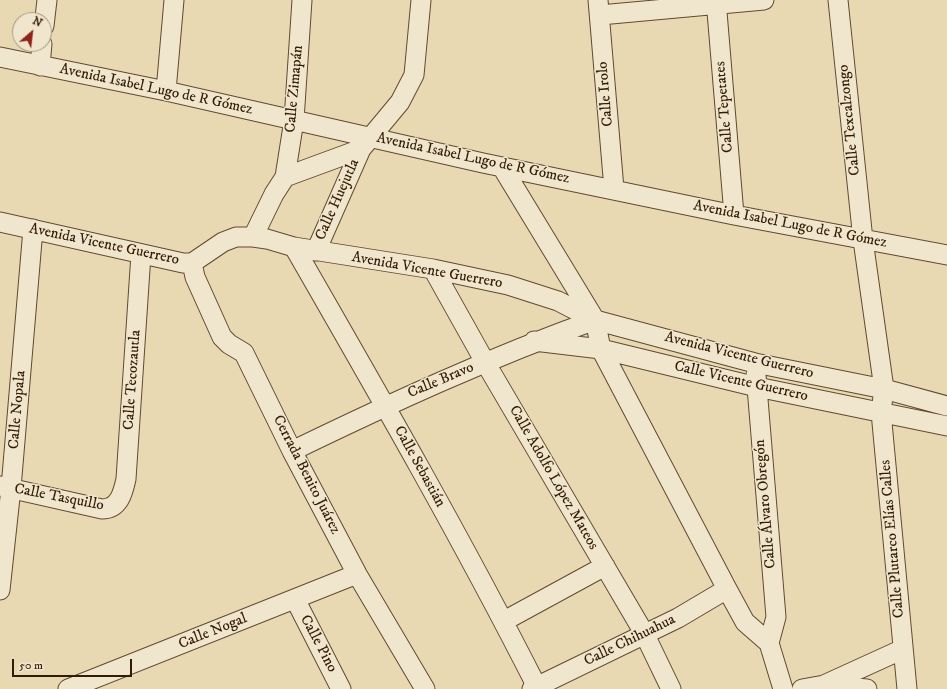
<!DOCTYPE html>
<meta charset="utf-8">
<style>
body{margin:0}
#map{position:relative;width:947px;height:689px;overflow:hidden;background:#e8d9b2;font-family:"IM FELL DW Pica",serif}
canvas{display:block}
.north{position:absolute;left:12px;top:12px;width:40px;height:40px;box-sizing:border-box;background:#f0e6cd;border:1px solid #a4957d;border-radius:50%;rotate:28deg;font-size:11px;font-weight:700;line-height:16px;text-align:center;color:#331b05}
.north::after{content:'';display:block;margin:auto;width:14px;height:18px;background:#8f2418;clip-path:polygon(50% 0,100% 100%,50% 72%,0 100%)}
.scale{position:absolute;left:12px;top:659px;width:120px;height:18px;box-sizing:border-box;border:2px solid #331b05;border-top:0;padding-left:5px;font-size:12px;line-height:14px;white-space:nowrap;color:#331b05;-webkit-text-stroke:3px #f0e6cd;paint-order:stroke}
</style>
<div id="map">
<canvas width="947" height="689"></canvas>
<div class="north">N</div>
<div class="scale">50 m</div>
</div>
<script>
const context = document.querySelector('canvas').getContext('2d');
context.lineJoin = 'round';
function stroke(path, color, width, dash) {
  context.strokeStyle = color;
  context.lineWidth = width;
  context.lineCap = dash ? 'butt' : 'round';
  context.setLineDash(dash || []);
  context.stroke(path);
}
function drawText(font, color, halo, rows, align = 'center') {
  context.font = font + ' "IM FELL DW Pica",serif';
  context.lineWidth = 3;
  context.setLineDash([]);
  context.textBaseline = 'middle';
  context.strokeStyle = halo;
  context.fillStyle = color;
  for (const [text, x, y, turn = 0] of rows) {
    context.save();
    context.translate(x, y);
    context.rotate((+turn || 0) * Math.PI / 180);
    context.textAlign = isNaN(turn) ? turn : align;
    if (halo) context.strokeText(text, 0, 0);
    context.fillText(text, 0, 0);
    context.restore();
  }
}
const minor = new Path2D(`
 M598 0 614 189
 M716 0 734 215
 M838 0 863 240 884 389 881 412 907 689
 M600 15 764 0
 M44 26 47 0
 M0 57 166 91 483 163 734 215 947 255
 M40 66 42 44
 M166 91 174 0
 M502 167 595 320 601 349 727 589 745 622 769 643 783 689
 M285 177 361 149
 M0 222 183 263H192L223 242 236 237H253L267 239 294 247 433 269 508 285 558 301 595 320 755 363 884 389 947 406
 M253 237 274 194 285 177 294 120 302 0
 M294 247C378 393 462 539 538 689
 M316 251 361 149 400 102 414 75 421 0
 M192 263 195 277 222 337 229 344 244 353 292 451 357 574 425 689
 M433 269 485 362 644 633 671 689
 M534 341 601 349 757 387 947 426
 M756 375 776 617 769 643
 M292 451C391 403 491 357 595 320
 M0 486 102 509C119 509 123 493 126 479L141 254
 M0 590 11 488 33 229
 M295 599 341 689
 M504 621 605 566
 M824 685 903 649
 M68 689 357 574
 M532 689 678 618 727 589
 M802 689 824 685 867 689`);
const streetNames = [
 ["Calle Zimapán",295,89,-85],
 ["Avenida Isabel Lugo de R Gómez",156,90,12],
 ["Calle Irolo",606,94,-95],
 ["Calle Tepetates",725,107,-95],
 ["Calle Texcalzongo",850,120,-96],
 ["Avenida Isabel Lugo de R Gómez",473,159,12],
 ["Calle Huejutla",338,200,-66],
 ["Avenida Isabel Lugo de R Gómez",790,225,11],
 ["Avenida Vicente Guerrero",104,245,12],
 ["Avenida Vicente Guerrero",427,271,10],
 ["Avenida Vicente Guerrero",739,356,14],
 ["Calle Tecozautla",133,380,-86],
 ["Calle Bravo",441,381,-23],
 ["Calle Vicente Guerrero",741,382,13],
 ["Calle Nopala",18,410,-85],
 ["Calle Sebastián",419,467,61],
 ["Cerrada Benito Juárez",306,475,63],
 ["Calle Adolfo López Mateos",553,478,60],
 ["Calle Tasquillo",59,498,11],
 ["Calle Álvaro Obregón",766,504,-95],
 ["Calle Plutarco Elías Calles",893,539,-95],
 ["Calle Nogal",213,632,-22],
 ["Calle Chihuahua",630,641,-26],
 ["Calle Pino",318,644,62]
];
stroke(minor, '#604a30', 21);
stroke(minor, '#f0e6cd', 19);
drawText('15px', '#331b05', '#f0e6cd', streetNames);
</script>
